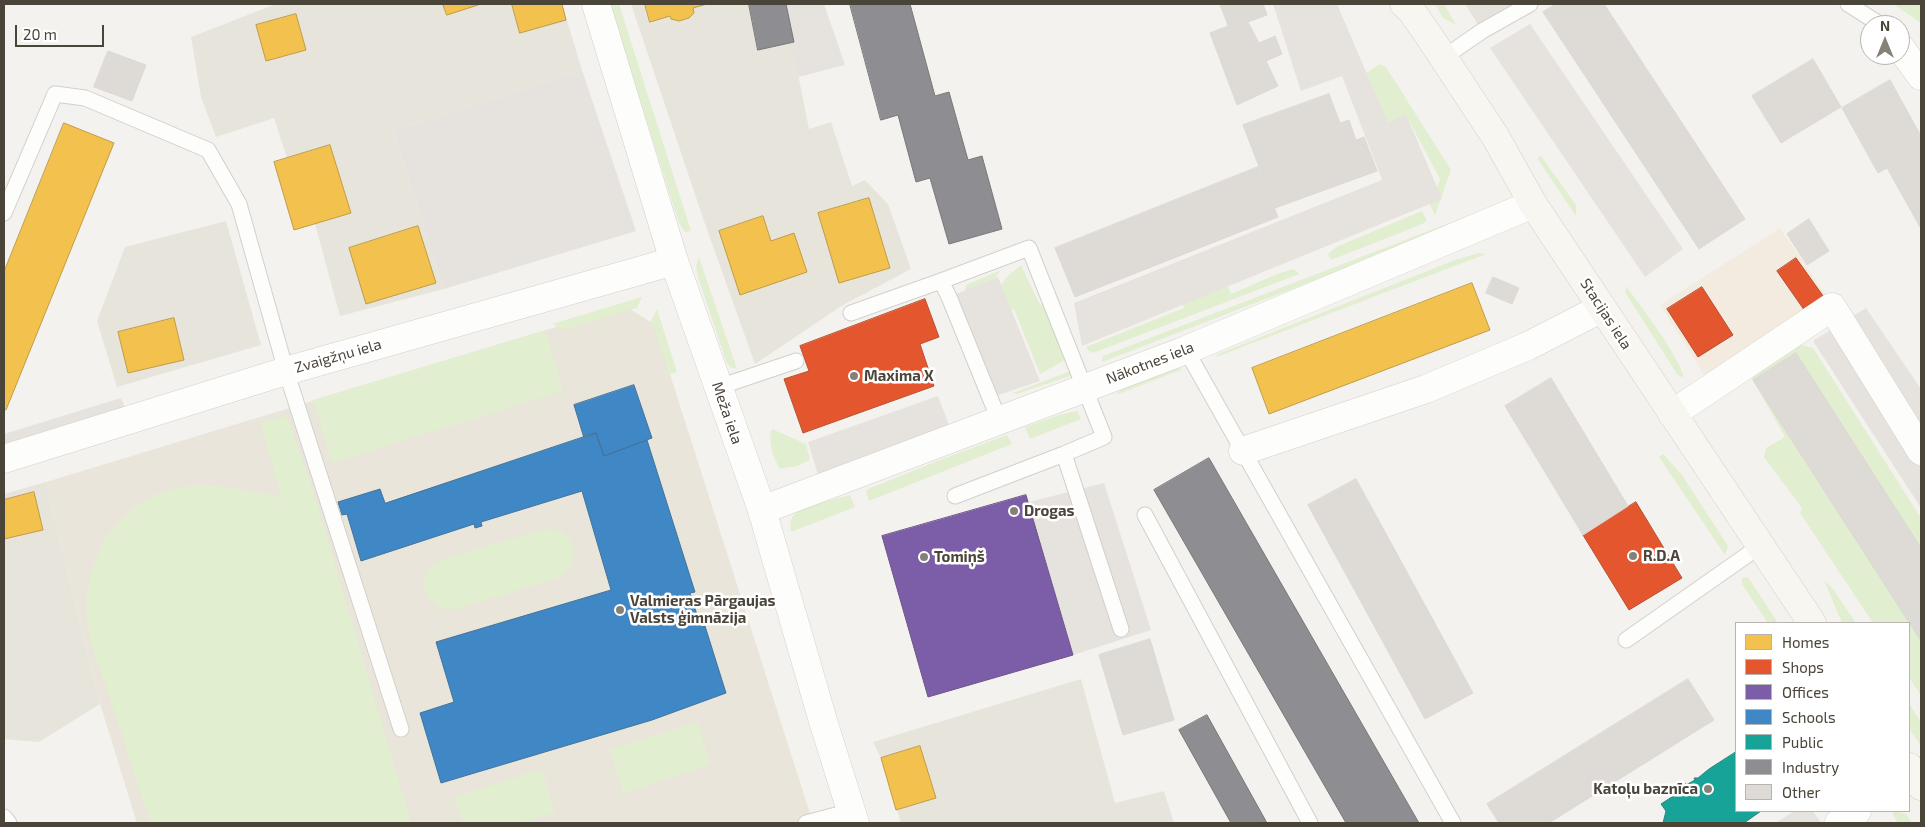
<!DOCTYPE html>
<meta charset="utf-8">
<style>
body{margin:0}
#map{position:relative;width:1925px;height:827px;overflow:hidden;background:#f4f2ee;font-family:"Exo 2",sans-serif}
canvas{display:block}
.frame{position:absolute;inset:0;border:5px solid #4b4439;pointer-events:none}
.legend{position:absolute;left:1735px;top:622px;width:175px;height:190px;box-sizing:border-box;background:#fff;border:1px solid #b7b4b0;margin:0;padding:6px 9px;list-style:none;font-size:15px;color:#4b4439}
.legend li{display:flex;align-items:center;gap:10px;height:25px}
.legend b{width:25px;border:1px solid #b7b4b0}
.north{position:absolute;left:1860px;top:15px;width:50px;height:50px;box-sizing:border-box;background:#fff;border:1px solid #b7b4b0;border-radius:50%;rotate:0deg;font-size:14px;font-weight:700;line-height:20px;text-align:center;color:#4b4439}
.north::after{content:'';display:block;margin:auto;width:18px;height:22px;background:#868178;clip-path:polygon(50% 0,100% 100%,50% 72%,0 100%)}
.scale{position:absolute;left:15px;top:25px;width:89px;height:22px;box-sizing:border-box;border:2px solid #4b4439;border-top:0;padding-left:6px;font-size:15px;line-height:18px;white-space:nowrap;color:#4b4439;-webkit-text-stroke:4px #fff;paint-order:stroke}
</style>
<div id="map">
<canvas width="1925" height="827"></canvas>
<div class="frame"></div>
<ul class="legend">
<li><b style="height:14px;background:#f2c14e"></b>Homes</li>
<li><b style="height:14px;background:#e4572e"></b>Shops</li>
<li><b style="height:14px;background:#7b5ea7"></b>Offices</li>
<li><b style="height:14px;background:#3f88c5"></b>Schools</li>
<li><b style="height:14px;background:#17a398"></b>Public</li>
<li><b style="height:14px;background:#8d8d92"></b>Industry</li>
<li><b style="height:14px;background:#dedbd6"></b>Other</li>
</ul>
<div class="north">N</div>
<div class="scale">20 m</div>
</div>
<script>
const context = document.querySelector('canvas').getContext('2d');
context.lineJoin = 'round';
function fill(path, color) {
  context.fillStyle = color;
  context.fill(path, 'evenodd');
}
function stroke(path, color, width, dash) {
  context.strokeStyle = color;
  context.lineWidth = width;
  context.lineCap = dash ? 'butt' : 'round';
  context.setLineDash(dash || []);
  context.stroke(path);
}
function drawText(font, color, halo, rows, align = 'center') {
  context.font = font + ' "Exo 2",sans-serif';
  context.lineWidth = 5;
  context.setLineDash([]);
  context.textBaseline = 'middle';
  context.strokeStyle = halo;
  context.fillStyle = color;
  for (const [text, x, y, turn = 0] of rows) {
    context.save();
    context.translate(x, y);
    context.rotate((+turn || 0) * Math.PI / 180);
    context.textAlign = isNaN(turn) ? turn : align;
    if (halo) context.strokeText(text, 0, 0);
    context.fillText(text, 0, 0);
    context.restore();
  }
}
const residential = new Path2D(`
 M276 4H562L582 70 393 131 444 289 340 316 315 224 294 230 274 162 287 158 274 118 216 137 201 97 191 37Z
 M631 4H784L809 129 831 122 852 186 865 180 888 204 911 269 843 305 755 364 704 221Z
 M226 221 261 345 117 387 97 321 125 247Z
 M46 482 100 704 39 742 4 739V494Z
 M1081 679 1115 803 1164 791 1174 823H901L881 758 873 742Z`);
const commercial = new Path2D(`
 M1780 228 1830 300 1706 378 1660 305Z`);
const industrial = new Path2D(`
 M784 4H824L845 65 798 77Z`);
const education = new Path2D(`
 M625 306 654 324 813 823H137L100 704 46 482Z`);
const green = new Path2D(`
 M610 4H619L691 231 685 232 679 223Z
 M1435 4H1444L1456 25 1443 18Z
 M1893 4H1921V23Z
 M1380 64 1386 67 1451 170 1435 215 1430 205 1440 179 1406 115 1388 124 1366 73Z
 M1541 156 1576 205V216L1537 158Z
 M1422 211 1427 221 1420 225 1331 260 1328 254 1336 247Z
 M1460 219 1450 228 1102 362 1103 356Z
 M1479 253 1486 254 1216 357 1218 354 1455 260Z
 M699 257 737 369 730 367 726 361 698 277 696 266Z
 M1021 265 1040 305 1047 301 1068 358 1040 374 1014 309 976 323 975 317 1009 275Z
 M1219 267 1231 294 1280 273 1294 269 1299 274 1093 353 1089 351 1086 347 1184 308 1175 286Z
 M1001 270 971 309 964 294 966 285Z
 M1626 286C1641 307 1679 355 1684 378L1677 374 1625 292Z
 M642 297 637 308 564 330 552 324Z
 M657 309 677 372 670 374 651 321Z
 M539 332 547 335 563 391 332 463 313 400Z
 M1798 344 1813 348 1921 518V696L1909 677V623H1873L1800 513 1802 508 1764 457 1766 448 1785 437 1751 377Z
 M1175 368 1183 369 1116 395 1121 389Z
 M1073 370 1070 376 1017 394 1013 393Z
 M1077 411 1081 419 1030 439 1025 427 1059 415Z
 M287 416 316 500 411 823H150C136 780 123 736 108 693 99 665 86 635 86 605 86 590 97 552 105 539 107 535 111 531 114 528 163 470 216 484 281 497L261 423Z
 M772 429 806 444 810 460 797 466 780 469C774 458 767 442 772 429Z
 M1007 435 1012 444 869 501 866 490 945 458Z
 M1663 454 1682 475 1728 546 1725 555 1659 457Z
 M850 495 855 507 791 532C790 527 790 520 793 516 801 505 837 499 850 495Z
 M544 529C550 529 558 529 563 533 575 541 576 558 568 569 565 573 559 576 555 579L457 609H441L429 600 424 588 426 572 436 562Z
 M1748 577 1778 623H1768L1742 584V578Z
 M1824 580 1833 589 1856 623H1842Z
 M1909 703 1921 723V746L1909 728Z
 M697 722 711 765 623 793 610 750Z
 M542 769 555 812 520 823H463L454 797Z
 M1894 811 1906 814 1912 823H1898L1893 815Z`);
const parking = new Path2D(`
 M1273 4H1337L1388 123 1406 114 1442 199 1082 346 1074 303 1382 180 1342 76 1301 91Z
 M1465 4H1523L1482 31Z
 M1530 24 1683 249 1645 277 1490 48Z
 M582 70 636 231 444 289 393 131Z
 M998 277 1040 381 990 398 949 297Z
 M1866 308 1921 389V508L1813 341Z
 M938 396 954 438 822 488 808 442Z
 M121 398 130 419 4 459V434Z
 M1104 483 1151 630 1073 655 1029 502Z
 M1795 811H1813L1821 823H1775Z`);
const homes = new Path2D(`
 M443 4H481L447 15Z
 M512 4H562L566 20 520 33Z
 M645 4H707L693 8 694 13 689 18 679 21 671 19 670 16 650 22Z
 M296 14 306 50 266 61 256 25Z
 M64 123 114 143 6 410 4 409V272Z
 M330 145 351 213 294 230 274 162Z
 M869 198 890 268 839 283 818 213Z
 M763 216 771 241 794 233 807 272 740 295 719 231Z
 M418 226 436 283 366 304 349 248Z
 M1472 283 1490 330 1269 414 1252 368Z
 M174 318 184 360 128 373 118 332Z
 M34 492 43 530 4 539V500Z
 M920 746 936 798 896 810 881 758Z`);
const shops = new Path2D(`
 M1796 258 1826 300 1807 314 1777 271Z
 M1702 287 1733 335 1698 357 1667 309Z
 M925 299 939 337 920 344 934 386 803 433 784 379 809 371 800 346Z
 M1636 502 1682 578 1629 610 1583 535Z`);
const offices = new Path2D(`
 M1026 495 1073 655 928 697 882 536Z`);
const schools = new Path2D(`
 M634 385 652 438 604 456 596 433 584 438 574 405Z
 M596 433 604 456 647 440 695 592 690 593 701 627 705 626 726 693 652 720 441 783 420 713 454 702 436 642 611 590 582 491 481 522 482 526 475 528 474 524 361 561 347 514 342 515 338 502 380 489 385 503Z`);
const public = new Path2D(`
 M1736 752V811H1761L1744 823H1663L1666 811 1661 804 1678 793 1677 791 1683 785 1686 783V785L1695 780 1694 778H1698L1709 769Z`);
const industry = new Path2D(`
 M749 4H786L794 42 758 50Z
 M850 4H910L935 96 949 92 968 160 982 156 1002 229 949 244 930 178 916 182 898 115 881 120Z
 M1209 458 1419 823H1346L1154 490Z
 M1207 715 1267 823H1231L1179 730Z`);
const building = new Path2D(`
 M1220 4H1263L1267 15 1248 22 1259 43 1275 36 1282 54 1266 61 1278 86 1237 105 1210 33 1228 26Z
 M1556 4H1604L1745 219 1699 249 1543 12Z
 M108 51 146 65 132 101 94 87Z
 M1813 59 1841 107 1781 143 1752 96Z
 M1890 80 1921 136 1920 227 1887 168 1878 173 1842 108Z
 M1329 94 1340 123 1349 120 1356 140 1364 137 1377 171 1275 208 1243 125Z
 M1258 167 1278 217 1075 297 1055 248Z
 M1809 219 1829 251 1807 265 1787 234Z
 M1493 277 1519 288 1512 304 1486 293Z
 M1796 353 1921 548V641L1753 380Z
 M1551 378 1628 506 1583 535 1505 406Z
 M1356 479 1473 693 1425 719 1308 505Z
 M1150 639 1174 720 1123 735 1099 655Z
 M1688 679 1714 720 1549 823H1499L1487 804Z`);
const service = new Path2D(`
 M1848 4 1881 25
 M1443 58 1482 31 1530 4
 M4 213 55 94 85 98 208 150 239 204 286 371 401 729
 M851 313 941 281
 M1186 350 1453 823
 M719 387 796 361
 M999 420 949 297 941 281 1029 248 1104 437 1064 454 1121 629
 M955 496 1064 454
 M1145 515 1310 823
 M1626 640 1760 546
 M4 817 9 823
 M806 823 851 811`);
const minor = new Path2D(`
 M1900 47 1921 76
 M1672 414 1832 307 1921 451
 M1243 451 1426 389 1528 346 1602 308
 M4 459 286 371 674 261
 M762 510 1186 350 1533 204
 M1839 823 1857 811`);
const tertiary = new Path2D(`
 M596 4 674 261 762 510 823 721 855 823`);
const secondary = new Path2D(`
 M1404 4 1410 9 1429 36 1495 136 1533 204 1812 623
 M1909 767 1921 786`);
const markers = [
 [854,376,5,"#868178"],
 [1014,511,5,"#868178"],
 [1633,556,5,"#868178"],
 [924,557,5,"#868178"],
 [620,610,5,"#868178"],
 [1708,789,5,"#868178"]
];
const streetNames = [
 ["Stacijas iela",1606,314,57],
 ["Zvaigžņu iela",338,356,-16],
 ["Nākotnes iela",1150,363,-21],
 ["Meža iela",727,413,71]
];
const poiNames = [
 ["Maxima X",864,376],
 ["Drogas",1024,511],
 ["R.D.A",1643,556],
 ["Tomiņš",934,557],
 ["Valmieras Pārgaujas",630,601],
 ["Valsts ģimnāzija",630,618],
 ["Katoļu baznīca",1698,789,"right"]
];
fill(residential, '#e7e4dc');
fill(commercial, '#f3ebdf');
fill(industrial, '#e6e2de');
fill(education, '#eae5da');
fill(green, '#e1eecf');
fill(parking, '#e6e3df');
fill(homes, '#f2c14e');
stroke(homes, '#c09c48', 1);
fill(shops, '#e4572e');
stroke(shops, '#b65131', 1);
fill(offices, '#7b5ea7');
stroke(offices, '#6d5686', 1);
fill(schools, '#3f88c5');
stroke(schools, '#43749b', 1);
fill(public, '#17a398');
stroke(public, '#27867c', 1);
fill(industry, '#8d8d92');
stroke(industry, '#797777', 1);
fill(building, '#dedbd6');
stroke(building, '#dcd9d4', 1);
stroke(service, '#d2d0cb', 17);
stroke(minor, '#d2d0cb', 29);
stroke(tertiary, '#d2d0cb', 29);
stroke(secondary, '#d3cfc5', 29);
stroke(service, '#fdfdfc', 15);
stroke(minor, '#fdfdfc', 28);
stroke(tertiary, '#fdfdfc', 28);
stroke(secondary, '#f7f6f1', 28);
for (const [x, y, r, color] of markers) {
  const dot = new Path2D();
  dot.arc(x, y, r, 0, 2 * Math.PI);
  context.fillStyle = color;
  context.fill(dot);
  stroke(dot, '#fff', 2);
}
drawText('15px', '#4b4439', '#fff', streetNames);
drawText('bold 15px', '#4b4439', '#fff', poiNames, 'left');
</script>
